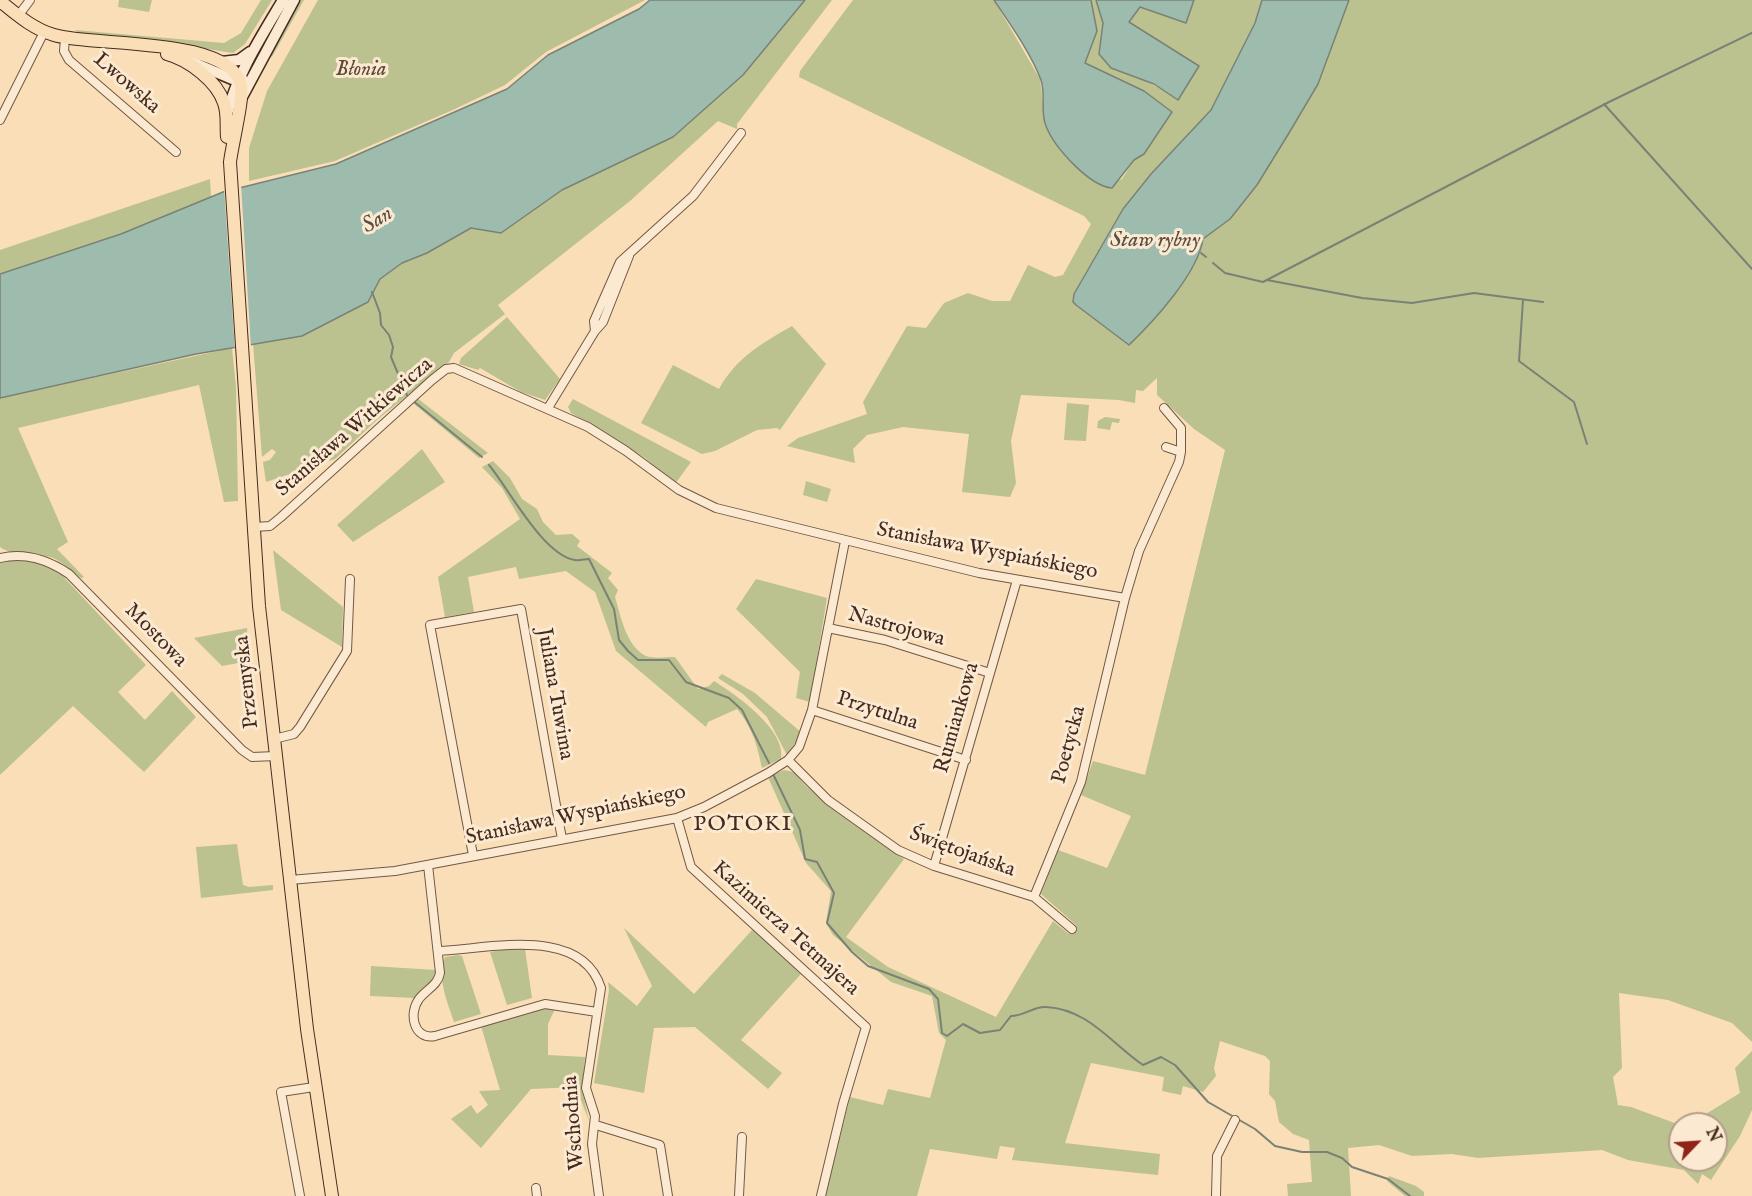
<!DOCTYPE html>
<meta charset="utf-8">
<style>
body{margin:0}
#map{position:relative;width:1752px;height:1196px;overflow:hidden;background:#f9deb8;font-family:"IM FELL English",serif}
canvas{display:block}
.north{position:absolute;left:1668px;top:1112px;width:60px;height:60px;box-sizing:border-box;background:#fbead1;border:2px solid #b29e8a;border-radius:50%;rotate:65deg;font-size:16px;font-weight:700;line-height:24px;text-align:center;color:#452b1f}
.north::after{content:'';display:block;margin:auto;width:21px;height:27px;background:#8f2418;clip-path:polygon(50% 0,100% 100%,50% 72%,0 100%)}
</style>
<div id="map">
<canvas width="1752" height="1196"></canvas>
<div class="north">N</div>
</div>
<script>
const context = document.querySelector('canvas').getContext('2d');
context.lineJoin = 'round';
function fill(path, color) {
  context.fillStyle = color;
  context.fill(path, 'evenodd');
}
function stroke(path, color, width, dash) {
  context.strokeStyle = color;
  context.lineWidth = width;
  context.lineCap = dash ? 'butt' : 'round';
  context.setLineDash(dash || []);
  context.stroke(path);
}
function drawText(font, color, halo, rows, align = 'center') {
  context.font = font + ' "IM FELL English",serif';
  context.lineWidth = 6;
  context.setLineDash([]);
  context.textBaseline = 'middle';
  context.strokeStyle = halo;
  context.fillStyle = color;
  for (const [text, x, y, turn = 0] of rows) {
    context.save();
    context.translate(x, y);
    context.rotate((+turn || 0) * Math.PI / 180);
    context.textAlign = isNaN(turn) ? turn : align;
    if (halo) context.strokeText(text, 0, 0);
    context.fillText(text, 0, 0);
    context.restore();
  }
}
const green = new Path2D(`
 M119 0H152L149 12 118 7Z
 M261 0H272L245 44 233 53 135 38 78 33 75 30 224 43 241 33Z
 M300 0H304L272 57 269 55Z
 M318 0H645L546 52 505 85 455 109 335 161 249 181V148L267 91Z
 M805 0H832L737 124V129L718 121 630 201 498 305 505 314 454 353 449 362 378 419 335 459 266 482 263 462 270 460 276 452 272 449 262 457 253 344 302 336 368 302 380 279 402 263 427 253 471 228 501 233 562 190 673 137 743 75Z
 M853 0H994L1040 79 1046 126 1067 157 1104 187 1122 179 1134 160 1144 154 1172 112 1144 91 1085 63 1097 31 1091 0H1096C1103 14 1106 28 1100 44L1119 71C1130 71 1168 92 1178 100L1198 66 1129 22 1140 7 1185 23 1194 0H1262L1255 22 1211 110 1151 174 1116 220 1074 294 1073 302 1076 305 1129 345C1154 322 1198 272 1203 239L1230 219 1257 185 1289 133 1318 84 1349 0H1752V1042L1732 1023 1668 1000 1619 993 1622 1068 1613 1077 1618 1105 1631 1107 1680 1125V1160H1716V1124H1685L1693 1122 1740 1093 1735 1068 1752 1051V1110L1740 1136 1711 1180 1702 1174 1698 1184 1684 1170 1628 1160 1602 1150 1478 1158 1452 1154 1412 1156 1379 1145 1348 1148 1351 1196H1288L1287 1184 1312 1182 1309 1140 1293 1134 1279 1122 1275 1101 1269 1094 1270 1061 1265 1056 1220 1041 1214 1068 1216 1076 1203 1092 1183 1086 1181 1095 1162 1091 1164 1077 1091 1063 1065 1143 1160 1154 1158 1175 1012 1160 1015 1148 1000 1146 997 1159 930 1149 917 1196H825L850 1097 883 1105 888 1089 930 1098 946 1040 939 1033 932 996 891 982 833 935 826 923 831 891 806 863 768 777 784 770 794 772 806 786 841 815 904 859 846 937 888 967 996 1017 1053 921 1069 934 1076 925 1041 894 1058 850 1107 868 1131 816 1081 795 1093 761 1145 775 1225 450 1194 429 1157 395V378L1143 391 1136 390 1135 403 1119 400 1021 395 1011 441 1016 483 1010 497 962 492 969 434 903 427 867 435 853 449 855 463 787 446 798 438 867 414 863 402 907 326 926 328 944 303 968 293 992 301H1010L1028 265 1055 277 1063 275 1091 224 1084 216 799 77 800 71Z
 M210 179 211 197 121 234 0 274V250Z
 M507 317 560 379 545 400 521 392 480 368 478 370 459 364 461 358Z
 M792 326 826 364 780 430 777 428 757 430 715 451 702 454 641 423 673 365 719 389C736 358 762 343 792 326Z
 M232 348 236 387 238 501 224 502 199 385 18 428 68 542 57 549 84 577 81 578C72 572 63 562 53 558 37 552 13 557 0 547V398Z
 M417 398 488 453 479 458 413 403Z
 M573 399 691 462 675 484 645 458 571 413 568 407Z
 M1067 403 1089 405 1086 441 1064 440Z
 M1105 417 1120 419 1119 423 1112 422 1110 430 1097 428 1098 421Z
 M422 449 445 482 353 542 337 525Z
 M493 461 510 478 522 499 537 509 543 522 556 535 572 534 580 541 577 546 612 573 608 578 618 590 615 597C621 617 626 646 646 656 654 659 667 657 675 657L698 689 709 686 714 681C735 694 787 730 781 759L762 768C757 744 752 727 737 709L708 722 706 727 616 651 595 592 566 571 519 579 516 567 468 577 474 612 445 617 438 577 520 519 502 488 482 467Z
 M806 481 831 489 827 502 803 495Z
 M273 550 343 607 342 647 281 610Z
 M9 559 41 562 61 574 146 665 118 692 145 720 172 691 196 717 144 772 73 706 0 775V563Z
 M756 579 827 598 810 702 796 698 800 672 736 609Z
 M247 628 249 661 222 666 194 638Z
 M722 674 755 693 802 733 787 755 767 717 743 694 718 678Z
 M237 844 243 885 249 887 273 885V890L201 898 196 847Z
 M624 928 694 994 753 929 801 974 741 1040 782 1073 768 1089 695 1027 654 1028 644 1093 594 1083 609 990 608 982 637 1006 652 986Z
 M507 949H525L532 998 507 1005 490 952Z
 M458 955 462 956 481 1014 454 1022C448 1003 436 977 445 957Z
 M371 966 436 970V976L415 998 370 996Z
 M542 1008 555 1009 548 1024V1055L585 1057 582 1089 589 1121 576 1087 531 1089 481 1148 451 1119 471 1105 477 1114 488 1105 479 1091 500 1090 481 1026Z
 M1389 1176 1416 1186 1424 1192V1196H1405L1387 1181Z`);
const water = new Path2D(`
 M650 0H805L743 75 673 137 562 190 501 233 471 228 427 253 402 263 380 279 368 302 302 336 196 354 0 398V274L121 234 223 192 336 164 507 89 548 55 639 9Z
 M994 0H1091L1097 31 1085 63 1144 91 1172 112 1144 154 1134 160 1112 188C1089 186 1054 147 1046 126 1040 112 1046 95 1041 80 1031 53 1010 24 994 0Z
 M1096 0H1194L1186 23 1140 7 1129 22 1199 66 1178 100 1154 84 1111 68 1099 54 1103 23Z
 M1262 0H1349L1318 84 1289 133 1257 185 1230 219 1203 239C1198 273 1154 321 1129 345L1076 305 1073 302 1074 294 1123 209 1151 174 1211 110 1255 23Z`);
const pier = new Path2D(`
 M241 184 251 348 235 351 224 188Z`);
const stream = new Path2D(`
 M1604 104 1752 269
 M1201 253 1206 257
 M1213 263 1225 273 1263 282 1609 102 1752 33
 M1267 280 1362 298 1412 303 1474 293 1543 302
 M372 292 380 313 381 325 389 335 393 347 391 357 407 395
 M1523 300 1519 361 1574 402 1587 444
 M412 400 482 457
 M489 465C509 489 543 555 575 560 579 561 585 559 589 559L614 609 619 640 628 651 638 660H669L686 682 729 698 742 710 769 763
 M774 776 800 830 805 859 817 862 834 893 827 923 852 952 868 966 929 989 938 999 942 1033 947 1036 963 1024 980 1033 1000 1030 1011 1016C1024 1016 1034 1006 1046 1007 1088 1009 1111 1043 1143 1065L1161 1057 1175 1065 1208 1102 1255 1129 1275 1146 1302 1152H1327L1342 1158 1352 1167 1388 1179 1410 1196`);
const street = new Path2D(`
 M18 16 30 0
 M65 38 64 51 69 60 176 152
 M0 120 44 32
 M595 331 594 321 620 262 693 196 741 133
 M548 408 595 331 603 322 629 256
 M1164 408 1181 428V452
 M254 527 270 526 281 517 432 380 446 369 454 368 588 427 626 451 679 490 716 508 979 573 1125 598 1139 551 1179 462 1181 452 1166 447
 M0 558C26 552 48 560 69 574L242 750 252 757 276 756
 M828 628 885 640 990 673
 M812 710 966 760
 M274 739 294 734 300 727 347 651 350 579
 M788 760 828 800 898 850 934 866 1034 897 1072 929
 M677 818 691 867 866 1027 843 1104 821 1196
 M473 855 430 625 521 609 562 839
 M428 865 440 973C438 985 427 989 419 999 408 1014 414 1040 435 1036L545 1004 597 1012
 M934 866 1017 580
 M290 880 395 871 677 818 704 807 768 773 788 760 799 747 812 710 845 541
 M1034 897 1081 782 1125 598
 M439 951C489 949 581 925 601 988L586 1088 595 1116 592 1144 599 1196
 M596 1125 660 1145 668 1196
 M536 1188 537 1196
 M300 1196 281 1092 314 1087
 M739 1196 742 1137
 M1216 1196 1217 1156 1235 1120`);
const secondary = new Path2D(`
 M192 62 232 79 242 78
 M222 62 239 60 250 52
 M242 97 294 0
 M227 114C238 72 261 37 283 0`);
const primary = new Path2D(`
 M0 1C16 14 33 29 54 35 93 47 230 36 241 85 244 97 232 145 230 162L259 606 307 1029 332 1196
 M167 54C189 60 217 81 224 103 228 114 226 125 227 137`);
const parkNames = [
 ["Błonia",361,71]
];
const streetNames = [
 ["Lwowska",126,84,41],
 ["Stanisława Witkiewicza",355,428,-41],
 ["Stanisława Wyspiańskiego",987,552,11],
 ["Nastrojowa",896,628,15],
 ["Mostowa",155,636,46],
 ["Przemyska",248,682,-96],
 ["Juliana Tuwima",554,694,80],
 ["Przytulna",877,712,18],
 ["Rumiankowa",958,718,-74],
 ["Poetycka",1070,745,-75],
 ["Stanisława Wyspiańskiego",576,816,-12],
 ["Świętojańska",962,853,20],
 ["Kazimierza Tetmajera",785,929,42],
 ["Wschodnia",575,1123,-94]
];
const waterNames = [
 ["San",378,221,-32],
 ["Staw rybny",1155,241]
];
const neighbourhoodNames = [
 ["POTOKI",743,825]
];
fill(green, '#bcc190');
fill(water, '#9ebcae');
stroke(water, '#7a8275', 1.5);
fill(pier, '#f9deb8');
stroke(stream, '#7a8275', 2);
stroke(street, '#725845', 10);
stroke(secondary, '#452b1f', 13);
stroke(primary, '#452b1f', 14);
stroke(street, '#fbead1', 8);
stroke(secondary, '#fbead1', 10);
stroke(primary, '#f9deb8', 12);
drawText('italic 21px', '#5d4936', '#fbead1', parkNames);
drawText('21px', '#452b1f', '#fbead1', streetNames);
drawText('italic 22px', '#5b4f43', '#fbead1', waterNames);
context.letterSpacing = '1.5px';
drawText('22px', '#452b1f', '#fbead1', neighbourhoodNames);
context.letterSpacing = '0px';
</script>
